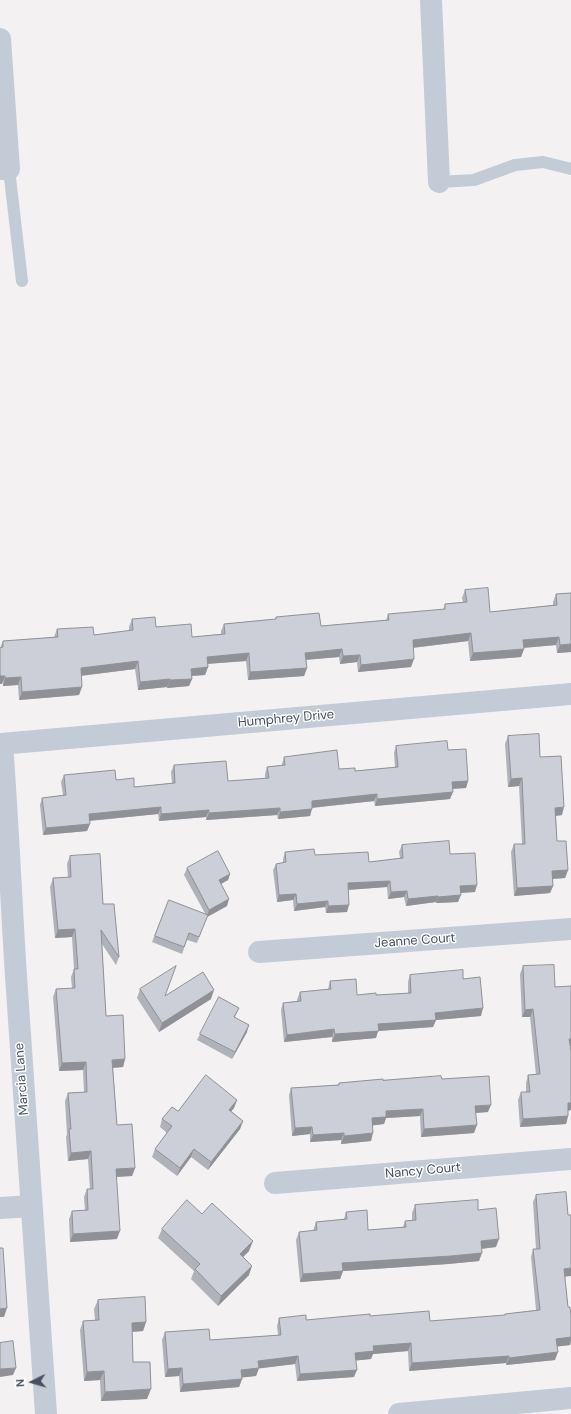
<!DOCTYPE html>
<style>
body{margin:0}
#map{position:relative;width:571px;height:1414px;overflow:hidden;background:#f3f1f1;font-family:"DM Sans",sans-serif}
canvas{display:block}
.north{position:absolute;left:12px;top:1362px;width:40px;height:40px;-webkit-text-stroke:3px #fff;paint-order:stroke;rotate:265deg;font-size:11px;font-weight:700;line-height:16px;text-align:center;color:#475160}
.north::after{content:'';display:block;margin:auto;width:14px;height:18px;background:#475160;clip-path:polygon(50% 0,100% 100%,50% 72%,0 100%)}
</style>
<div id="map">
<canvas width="571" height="1414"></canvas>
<div class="north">N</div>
</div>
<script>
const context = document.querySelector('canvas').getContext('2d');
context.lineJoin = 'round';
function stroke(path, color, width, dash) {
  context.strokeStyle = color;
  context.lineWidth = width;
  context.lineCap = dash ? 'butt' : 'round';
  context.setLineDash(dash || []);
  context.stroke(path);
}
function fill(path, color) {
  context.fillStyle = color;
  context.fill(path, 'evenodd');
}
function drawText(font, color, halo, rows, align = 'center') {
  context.font = font + ' "DM Sans",sans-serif';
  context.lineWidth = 3;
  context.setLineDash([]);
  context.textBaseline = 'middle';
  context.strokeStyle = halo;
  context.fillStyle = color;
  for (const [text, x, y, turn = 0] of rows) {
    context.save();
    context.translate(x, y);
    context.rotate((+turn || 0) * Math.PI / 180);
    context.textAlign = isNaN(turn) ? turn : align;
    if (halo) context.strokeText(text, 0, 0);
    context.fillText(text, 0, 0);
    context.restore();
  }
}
const lane = new Path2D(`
 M9 169 22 281
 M439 182 474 180 515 165 543 162 571 169`);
const street = new Path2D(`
 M431 0 439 182
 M0 39 9 169H0
 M0 744 571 694
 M2 744C8 821 11 899 16 976 25 1122 35 1268 46 1414
 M259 952 571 929
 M275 1183 571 1159
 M0 1208 31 1206
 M399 1414 571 1398`);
const wall = new Path2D(`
 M465 590 490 612 553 605V602L556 594 571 593V652L557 653 556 645 524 648 521 657 470 661 468 641 413 648 411 667 358 672 357 662 340 664 339 657 306 660 307 668 304 676 248 680 246 661 208 664V667L205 675 192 676V679L189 686 167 688V687L138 690 135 669 81 676 79 695 19 700 18 685 3 686 0 648 3 641 54 637 57 629 94 635 129 631V627L132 619 192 637 221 634V631L224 624 275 619 276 617 321 626 386 620 388 614 443 610 445 604 463 602 462 598Z
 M508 736 540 757 562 815 556 816 557 841 568 870 565 878 552 879 553 886 550 893 514 896 511 852 514 844H522L519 786 508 787 505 744Z
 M396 746 448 750 468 781 466 788 452 789 450 799 375 806 374 801 312 808 310 816 278 819 277 815 206 820V817L159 821 158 814 90 821 87 831 43 835 40 805 42 798 63 795 61 782 64 775 116 780 134 787 172 783 171 772 174 765 228 781 265 779V774L267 767 282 765V764L284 757 339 769 355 771 395 767 394 753Z
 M402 845 450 854 475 892 460 893 458 902 436 903V902L406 906 404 897 388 899 387 887 348 890 347 912 326 913 325 907 294 911 293 900 277 902 273 870 276 864 283 863V859L285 852 315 855 369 862 400 858 399 852Z
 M70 856 103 904 119 957 116 965 102 944 106 1016 125 1059 123 1067 113 1068 117 1125 135 1168 132 1176 116 1177 117 1239 70 1242 69 1219 72 1211 85 1210 84 1197 87 1189H90L88 1159 68 1161 66 1137 67 1134 65 1101 68 1093 84 1092 83 1070 59 1071 53 997 56 989 72 988 71 977 74 969 72 937 55 938 50 887 53 878H68L67 864Z
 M187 868 230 874 228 880 221 884 227 906 207 917 197 943 187 940 182 954 152 942 169 900 206 915 184 875Z
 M523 966 555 987 570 1046 571 1051V1110L568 1111V1116L566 1124 520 1127 518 1100 521 1092H526V1083L528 1075H536L530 1017H522L520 974Z
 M410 975 463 979 481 1016 436 1020 433 1027 378 1031 376 1038 332 1042V1037L284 1042 281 1010 283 1003 297 1001V1000L300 992 328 989 330 981 357 995H376L408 993V982Z
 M140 989 165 995 211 999 159 1032 137 998Z
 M239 1008 235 1017 247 1032 232 1059 197 1040 200 1034Z
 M442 1079 488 1112 476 1113 474 1133 421 1137 420 1116 386 1118 384 1124 372 1125 371 1141 341 1144V1140L310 1142V1134L292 1136 289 1095 291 1088 338 1085 339 1083 383 1080Z
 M237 1100 234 1108 231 1111 243 1121 240 1129 208 1170 191 1157 177 1176 152 1157 155 1149 167 1133 160 1127 162 1119 178 1111Z
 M536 1195 568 1215H571V1276H565L568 1307 571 1315V1343L570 1345 557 1346 555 1360 506 1365V1363L409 1371 408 1351 373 1354 371 1359 356 1360 354 1377 297 1381 295 1364 259 1368 256 1376 242 1377V1379L239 1387 180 1392 179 1376 165 1377 162 1340 165 1332 210 1340 278 1335 277 1326 279 1318 306 1320 370 1316 430 1321 504 1316 505 1314 536 1310 531 1257 533 1249H536L533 1202Z
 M415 1205 478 1210 496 1247 482 1249 479 1261 448 1264 343 1271 340 1279 300 1282 296 1240 299 1232 313 1231 316 1222 344 1219 346 1212 368 1230 403 1227 405 1221 412 1220V1213Z
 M202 1214 249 1251 243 1257 249 1275 218 1306 191 1279 194 1271 158 1238 162 1229Z
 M98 1300 146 1322 143 1331 132 1332 133 1362 147 1399 101 1401 100 1380 84 1381 80 1330 83 1321 95 1320 94 1309Z`);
const shadedWall = new Path2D(`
 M471 633 468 641 410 648 413 640Z
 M559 637 556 645 520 648 523 640Z
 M571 644V652L557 653 560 645Z
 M342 649 339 657 302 660 305 653Z
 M524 649 521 657 470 661 473 653Z
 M249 653 246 661 204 664 207 657Z
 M360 655 357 662 340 664 343 656Z
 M414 659 411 667 358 672 361 665Z
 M138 661 135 669 78 676 81 668Z
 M208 667 205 675 188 676 191 669Z
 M307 668 304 676 248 680 250 672Z
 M0 676H5L2 684H0Z
 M21 677 18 685 3 686 5 678Z
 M170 679 167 687 138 690 140 682Z
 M192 679 189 686 167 688 170 680Z
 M82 687 79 695 19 700 22 692Z
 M522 778 519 786 508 787 511 779Z
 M468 781 466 788 449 789 452 782Z
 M453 792 450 799 375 806 377 799Z
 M377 794 374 801 309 808 312 801Z
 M161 807 158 814 86 821 89 814Z
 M564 807 562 815 553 816 555 808Z
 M280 808 277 815 206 820 209 813Z
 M312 809 310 816 278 819 280 812Z
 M209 810 206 817 159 821 161 814Z
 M90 824 87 831 43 835 46 828Z
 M568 870 565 878 549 879 552 871Z
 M230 874 228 880 217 886 219 880Z
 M390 881 387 887 345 890 348 883Z
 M477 885 475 892 458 893 460 886Z
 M553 886 550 893 514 896 517 888Z
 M407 891 404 897 388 899 391 892Z
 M296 894 293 900 277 902 279 895Z
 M461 895 458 902 436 903 438 897Z
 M438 896 436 902 406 906 408 899Z
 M229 899 227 906 207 917 209 910Z
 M328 901 325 907 294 911 297 904Z
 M349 905 347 912 326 913 328 906Z
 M75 929 72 937 55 938 58 930Z
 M214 990 211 999 159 1032 162 1023Z
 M483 1008 481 1016 436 1020 433 1027 378 1031 376 1038 332 1042 335 1034 378 1024 435 1013Z
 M533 1009 530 1017H522L525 1010Z
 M249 1025 247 1032 232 1059 235 1052Z
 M334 1029 332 1037 284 1042 287 1035Z
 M569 1039H571V1046L567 1047Z
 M125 1059 123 1067 109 1068 112 1060Z
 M86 1062 83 1070 59 1071 62 1063Z
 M237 1100 234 1108 226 1118 229 1110Z
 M568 1103H571V1110L565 1111Z
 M491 1105 488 1112 473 1113 475 1106Z
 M423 1109 420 1116 386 1118 384 1124 369 1126 372 1118 386 1111Z
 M568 1116 566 1124 520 1127 523 1119Z
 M243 1121 240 1129 208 1170 211 1162Z
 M477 1125 474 1133 421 1137 424 1129Z
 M312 1127 310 1134 292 1136 295 1128Z
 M344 1133 341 1140 310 1142 313 1135Z
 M373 1133 371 1141 341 1144 344 1136Z
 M194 1149 191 1157 177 1176 180 1168Z
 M91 1151 88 1159 68 1161 71 1153Z
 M135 1168 132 1176 113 1177 116 1169Z
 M120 1231 117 1239 70 1242 73 1234Z
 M499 1239 496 1247 478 1249 481 1241Z
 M253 1241 249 1251 237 1263 240 1254Z
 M482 1253 479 1261 448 1264 343 1271 340 1279 300 1282 303 1274 342 1263Z
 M252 1266 249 1275 218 1306 221 1296Z
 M571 1268V1276L561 1277 564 1269Z
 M7 1308 4 1317H0V1309Z
 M146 1322 143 1331 128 1332 132 1323Z
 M571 1337 570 1345 554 1347 556 1339Z
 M411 1343 408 1351 373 1354 371 1359 352 1361 355 1353 373 1346Z
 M558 1352 555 1360 506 1365 509 1358Z
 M298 1356 295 1364 255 1369 258 1361Z
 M509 1356 506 1363 409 1371 412 1363Z
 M16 1368 13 1375 0 1377V1369Z
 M182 1368 179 1376 165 1377 168 1369Z
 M259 1368 256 1376 238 1378 241 1370Z
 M357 1370 354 1377 297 1381 300 1374Z
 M104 1371 100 1380 84 1381 87 1372Z
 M242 1379 239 1387 180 1392 183 1384Z
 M151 1389 147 1399 101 1401 105 1392Z`);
const building = new Path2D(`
 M488 588 490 612 557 605 556 594 571 593V644L560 645 559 637 523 640 524 649 473 653 471 633 413 640 414 659 361 665 360 655 343 656 342 649 305 653 307 668 250 672 249 653 207 657 208 667 191 669 192 679 170 680V679L140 682 138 661 81 668 82 687 22 692 21 677 5 678V676H0V648L3 647V641L58 637 57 629 93 627 94 635 133 630 132 619 155 617 156 627 191 624 192 637 225 634 224 624 276 619V617L319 613 321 626 389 620 388 614 445 609V604L467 602 465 590Z
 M539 734 540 757 561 756 564 807 555 808 557 841H566L568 870 552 871 553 886 517 888 514 844H525L522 778 511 779 508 736Z
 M447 741 448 750 466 749 468 781 452 782 453 792 377 799V794L312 801V809L280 812V808L209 813V810L161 814V807L89 814 90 824 46 828 42 798 66 795 64 775 115 770 116 780 134 778V787L175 783 174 765 226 761 228 781 269 778 267 767 285 765 284 757 337 750 339 769 355 768V771L398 767 396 746Z
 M449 841 450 854 475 853 477 885 460 886 461 895 438 897V896L408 899 407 891 391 892 390 881 348 883 349 905 328 906V901L297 904 296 894 279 895 276 864 286 862 285 852 314 849 315 855 368 852 369 862 403 858 402 845Z
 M218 851 230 874 219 880 229 899 209 910 187 868Z
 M100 854 103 904H114L119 957 101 930 106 1016 123 1015 125 1059 112 1060 117 1125 132 1124 135 1168 116 1169 120 1231 73 1234 72 1211 88 1210 87 1189H93L91 1151 71 1153 69 1129H71L68 1093 87 1092 86 1062 62 1063 56 989 75 988 74 969H78L75 929 58 930 53 878 71 877 70 856Z
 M169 900 208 915 199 937 189 933 184 947 155 936Z
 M554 965 555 987 571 986V1039H569L571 1051V1103H568V1116L523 1119 521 1092H530L528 1075 540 1074 533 1009 525 1010 523 966Z
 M176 966 165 996 203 972 214 990 162 1023 140 989Z
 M463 970V979L480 977 483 1008 435 1013 436 1020 378 1024 379 1031 335 1034 334 1029 287 1035 283 1003 301 1001 300 992 331 989 330 981 356 979 357 995 376 993V995L411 993 410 975Z
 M219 997 239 1008 234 1017 249 1025 235 1052 200 1034Z
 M206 1075 237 1100 229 1110 243 1121 211 1162 194 1149 180 1168 155 1149 172 1126 162 1119 172 1107 178 1111Z
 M441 1076 442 1079 489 1076 491 1105 475 1106 477 1125 424 1129 423 1109 386 1111V1117L372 1118 373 1133 344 1136V1133L313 1135 312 1127 295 1128 291 1088 339 1085V1083L383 1079V1080Z
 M566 1192 568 1215H571V1268L564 1269 568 1307H570L571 1315V1337L556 1339 558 1352 509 1358V1356L412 1363 411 1343 373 1346 374 1351 355 1353 357 1370 300 1374 298 1356 258 1361 259 1368 241 1370 242 1379 183 1384 182 1368 168 1369 165 1332 209 1329 210 1340 281 1335 279 1318 306 1315V1320L370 1314V1316L429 1311 430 1321 505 1315V1314L540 1310 533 1249H540L536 1195Z
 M187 1200 202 1214 212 1203 253 1241 240 1254 252 1266 221 1296 195 1269 200 1264 162 1229Z
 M478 1200V1210L496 1208 499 1239 481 1241 482 1253 451 1256 342 1263 343 1271 303 1274 299 1232 317 1230 316 1222 347 1219 346 1212 367 1210 368 1230 406 1227 405 1221 416 1220 415 1205Z
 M0 1248H3L7 1308 0 1309Z
 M145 1297 146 1322 132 1323 133 1362H150L151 1389 105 1392 104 1371 87 1372 83 1321 99 1320 98 1300Z
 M13 1341 16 1368 0 1369V1343Z`);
const streetNames = [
 ["Humphrey Drive",286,719,-5],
 ["Jeanne Court",415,941,-4],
 ["Marcia Lane",22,1079,-94],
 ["Nancy Court",423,1171,-5]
];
stroke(lane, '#c3cbd7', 12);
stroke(street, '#c3cbd7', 22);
fill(wall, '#afb2b9');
fill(shadedWall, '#8f9196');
fill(building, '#cccfd7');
stroke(building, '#8f9196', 1);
drawText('13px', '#475160', '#fff', streetNames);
</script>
